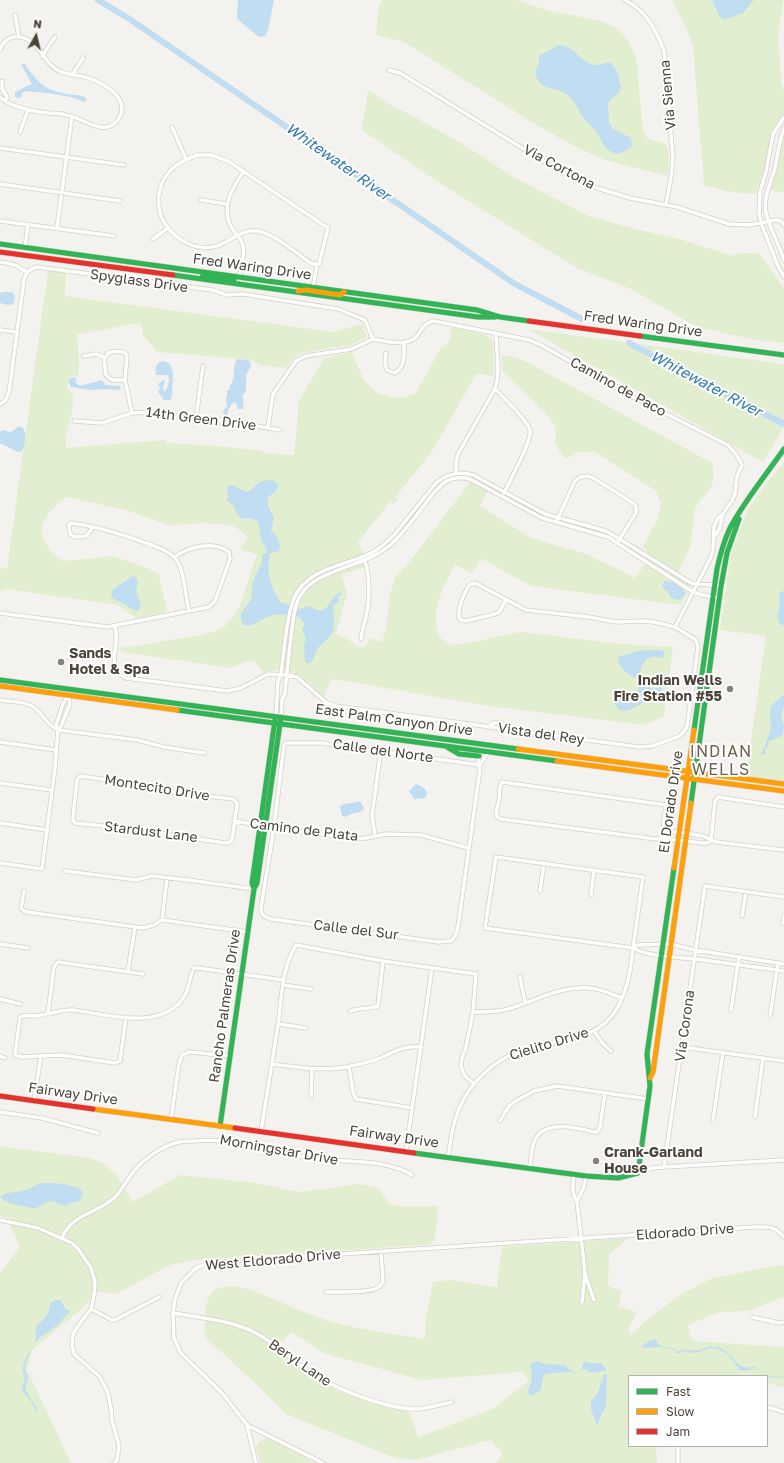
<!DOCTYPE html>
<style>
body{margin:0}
#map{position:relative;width:784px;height:1463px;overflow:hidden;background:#f4f2ee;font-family:"Golos Text",sans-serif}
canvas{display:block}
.legend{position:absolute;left:628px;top:1375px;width:140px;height:72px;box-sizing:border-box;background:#fff;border:1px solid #b7b4b0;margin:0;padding:5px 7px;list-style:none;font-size:12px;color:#4b4439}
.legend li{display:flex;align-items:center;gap:8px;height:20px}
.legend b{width:20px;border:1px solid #b7b4b0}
.north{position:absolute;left:16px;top:16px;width:40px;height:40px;-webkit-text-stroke:3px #fff;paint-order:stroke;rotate:8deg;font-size:11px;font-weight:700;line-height:16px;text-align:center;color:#4b4439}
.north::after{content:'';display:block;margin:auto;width:14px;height:18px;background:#4b4439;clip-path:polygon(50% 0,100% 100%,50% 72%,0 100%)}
</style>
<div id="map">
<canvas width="784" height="1463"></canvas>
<ul class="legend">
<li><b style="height:5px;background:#30b455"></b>Fast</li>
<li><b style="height:5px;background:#ff9f0a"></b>Slow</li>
<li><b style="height:5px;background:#e5322d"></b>Jam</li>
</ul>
<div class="north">N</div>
</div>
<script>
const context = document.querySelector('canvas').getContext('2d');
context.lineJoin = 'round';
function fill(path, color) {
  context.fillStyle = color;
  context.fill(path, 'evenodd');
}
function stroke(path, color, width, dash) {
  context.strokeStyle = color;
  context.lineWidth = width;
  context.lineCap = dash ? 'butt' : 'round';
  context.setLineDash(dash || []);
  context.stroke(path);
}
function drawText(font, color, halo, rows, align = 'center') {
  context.font = font + ' "Golos Text",sans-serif';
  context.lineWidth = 4;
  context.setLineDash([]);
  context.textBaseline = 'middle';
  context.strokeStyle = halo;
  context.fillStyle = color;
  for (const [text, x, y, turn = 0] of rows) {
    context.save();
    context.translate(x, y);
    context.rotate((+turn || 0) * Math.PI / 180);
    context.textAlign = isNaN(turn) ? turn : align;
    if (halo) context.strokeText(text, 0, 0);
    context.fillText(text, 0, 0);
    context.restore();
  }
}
const green = new Path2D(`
 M382 0H517L552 12 572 15 603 22 615 27 626 37 636 57 643 132 648 139 666 144C669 155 671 166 667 176L602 159 572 145 535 124 404 42 376 35 379 8Z
 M672 0H783L778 36 781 81 784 90V114L775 127 772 135 767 162 756 194 730 192 704 185 693 47 688 32Z
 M368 90 389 104 420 120 466 146 513 177 589 216 627 227 682 240 733 256 738 253H759L784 288V343L755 340 697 327 631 289 577 268 441 184 362 130Z
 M784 136V193L771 190Z
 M48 271 66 273 65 296 333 332 362 324 367 337 351 345 306 352 296 356 286 368 259 365 253 360 157 352 143 335 141 323 77 334 79 362 78 376H70L67 388 73 395 72 412 66 434V448L165 440 166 443 216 446 263 451V453L294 455 299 401 324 358 352 352 363 379 377 393 390 397 399 398 409 396 416 393 440 349 450 341 452 327C460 329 486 333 491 339 495 345 493 368 494 377L477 373 431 453 395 497 398 499 393 504 390 502 358 542 369 565 341 575 347 592 336 634 354 643 358 647H365L370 638 382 642 386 629 390 594 396 576 410 561 471 481 488 490 480 506 531 538 586 554 635 578 643 567 648 554 643 547 658 518 661 505 656 491 595 452H580L565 459 555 444 556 427 547 415 502 371V355L515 357 529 363 712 463 714 473 712 486 695 508 690 548 678 572 691 580 688 593 680 605 531 586 482 559 472 573 455 565C444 585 428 614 440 637 442 640 447 643 450 645L469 643 520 632 621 644 673 647 664 716 645 725 496 707 332 679 323 697C304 677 292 666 263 672L255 662 248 661 231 668 121 652 120 648 195 636 213 632 224 627 233 617 239 608 257 555 240 549 248 537 233 525 202 523 174 525 165 524 126 510 67 497C37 518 32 538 63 561L113 556 150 569 159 575 167 612 137 619 118 605 6 589 0 591V568L7 569Z
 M528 329 784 364V427L763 462Z
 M784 463V782L746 777 766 636 720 630 731 554 748 509 768 481Z
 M0 1146 88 1158 101 1162 115 1173 133 1202 180 1175 255 1183 300 1192 358 1184 377 1187 391 1205 413 1207 438 1206 435 1240 431 1244 423 1245 195 1260 170 1265 118 1293 91 1292 90 1300 85 1306 32 1350 27 1370 71 1463H0V1273L20 1247 10 1226V1218L0 1216Z
 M628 1238 609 1255 608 1286 622 1291 618 1307 637 1312 628 1329 631 1334 654 1314 682 1294 710 1279 777 1265 784 1266V1297L748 1311 719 1312 688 1325 692 1341 784 1347V1387L767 1383V1376H629V1446H656L657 1463H496L503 1454 491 1440 470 1445 416 1460 395 1458 286 1414 255 1383 205 1337C205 1325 203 1295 216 1289 231 1282 252 1290 266 1296 283 1303 300 1311 317 1317 351 1329 389 1333 425 1339L426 1319 433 1282 450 1280 497 1287 502 1247ZM292 1332 323 1353 422 1380 523 1372 529 1381 491 1410 418 1437 409 1411C374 1406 337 1393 307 1373 296 1366 285 1357 274 1349Z
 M267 1438 316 1463H260L256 1447 260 1441Z`);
const water = new Path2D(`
 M238 0H274L268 30 265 36 259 37 237 19Z
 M712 0H754L743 13 724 20 720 17Z
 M559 45C575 45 581 65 597 65 602 65 606 62 610 62L617 71 621 87 619 93 611 99 608 104 609 123 613 129 631 138 632 143 631 148 618 154C602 151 602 137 593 127 590 124 585 121 582 116 577 108 574 100 566 94 552 85 539 92 535 72L539 63V56Z
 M21 64H25C43 92 53 92 83 96L86 98V101L83 102C81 101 79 99 77 99 72 96 29 90 23 92L20 98 15 97V92L32 84Z
 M4 292H12L14 294 15 299 13 304 8 305 0 303V293Z
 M239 359 248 360 250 361 251 366 246 375V390L242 397C244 400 244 407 242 409H238L236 403 233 402 228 410V416L223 415 224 409 227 407 226 397 227 396V391L230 389C229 384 232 384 233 380 235 373 233 367 236 360Z
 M162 361C179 362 171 387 172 397L170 400H164L158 392 160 388 158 384 165 379 163 391H165C168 387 171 379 167 375H156C155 368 155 364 162 361Z
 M73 377 76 378V383L80 386 102 380 105 385 120 386 121 389 117 390 109 389 91 390 71 387 69 383 70 378Z
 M19 426 23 428C27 433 25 446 22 451L18 452 2 444H0V450V432L3 430 11 432Z
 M269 480 275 481 279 486 274 493 269 496C265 506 270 509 274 517L271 531C277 536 282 543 279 551L270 553C266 575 270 583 280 602L300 609 310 606C329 621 329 595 341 592L342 594 338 597 339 599 338 603 333 605C333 617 337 629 328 639 325 642 319 645 317 650 314 655 315 660 310 663L307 664 305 661 304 645 306 639 302 629 305 624 299 617C291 615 279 613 270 616 261 618 254 628 244 625L241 621V613L251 600 253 582 261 564 263 554 266 553 267 550 261 539 258 522 253 519 241 518 237 514 234 506 227 500 228 497 227 487 229 485C236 485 241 491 248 492L260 482Z
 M133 576 136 577C139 582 137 586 136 592L141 604 139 610 137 611 132 609 121 602 113 599 111 594 113 589Z
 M665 581C672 581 682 586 685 593L683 598 678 600 671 598 669 593 662 587 663 583Z
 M784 590V626L779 623 777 616 780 606 779 594Z
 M657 650H661L664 652V657C660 659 654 655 649 658 638 665 634 686 652 688 655 689 658 688 661 687L662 690C656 699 648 700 639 705 630 709 623 717 615 704V698L627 692 637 691 639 688 637 679C628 675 618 667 618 658L621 656 626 655 637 651Z
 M783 695H784V705L781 717 784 726 783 734 780 737 769 741 768 746 765 748V754L757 756V755H761C762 753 771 730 771 728 771 720 769 713 771 706Z
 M416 784C422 786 426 788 427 794L425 798 414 799 409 791Z
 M360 801 364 808 363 811 351 814 345 817 342 816 340 806C345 802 354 804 360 801Z
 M43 1183C53 1183 78 1183 83 1193L80 1201 70 1203 67 1206C61 1206 57 1202 52 1201 44 1200 42 1207 35 1208 32 1209 8 1203 5 1201 3 1200 2 1198 0 1197 7 1191 17 1193 25 1190 31 1188 36 1184 43 1183Z
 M55 1300H60C64 1304 64 1310 70 1311L69 1313 65 1316 59 1324 39 1338 32 1348 25 1365V1371L28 1376C28 1381 25 1386 26 1390 26 1391 36 1408 38 1410L36 1412 31 1401 22 1391 25 1374H23C22 1359 29 1355 35 1343 37 1339 35 1332 36 1327L47 1315 51 1303Z
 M651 1340H656L659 1345 665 1347 672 1348 677 1352 684 1349 695 1351 697 1350H701L710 1346 715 1348 719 1347 728 1353 739 1365 747 1368 755 1366 763 1373 766 1374 769 1376 784 1377V1378L768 1377 755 1367 746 1371 739 1370C733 1359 723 1346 708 1349 703 1349 700 1353 693 1353 686 1352 686 1350 678 1354 675 1353 674 1350 671 1349 662 1345 651 1348 642 1348L643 1345Z
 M538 1361 544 1364 564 1365 570 1370 575 1371 545 1374 542 1380 541 1390 531 1396 529 1395 528 1390 531 1383 532 1374 530 1366 532 1363Z
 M584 1361 590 1363H601L606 1369 605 1371 590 1373 586 1369 581 1370Z
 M604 1374H607L606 1406 596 1426 595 1419 591 1410V1401L598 1392Z`);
const river = new Path2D(`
 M98 0 131 20 515 284 582 319
 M629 343 784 424`);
const street = new Path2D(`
 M625 0C646 11 656 29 664 51L673 159 671 177 666 205
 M15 15 19 37
 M0 50C5 34 22 33 34 44 45 54 45 64 61 72 70 75 79 75 88 78 103 83 131 98 119 118 117 122 112 126 107 127 93 129 80 117 66 115 61 113 54 114 48 113 36 112 24 109 13 105 8 103 3 101 0 97
 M42 56 55 37
 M389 70 400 73 553 167 597 188 630 198 677 207 729 224 749 225 776 220 781 221 784 225
 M72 75 83 58
 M2 81V89L7 97 5 101
 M784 117 773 134 766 172 760 192 759 213 761 223 778 266 784 277
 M172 127 186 159
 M784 129C779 141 778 154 775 168 771 183 763 197 766 213 770 229 779 244 784 260
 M20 132 28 110
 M0 148 124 165
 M198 155H211L228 161 328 228 319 264H312C298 254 274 234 258 231 245 229 235 237 224 243 201 255 176 242 164 222 157 210 157 194 163 181 171 166 183 160 198 155Z
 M0 184 120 201
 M201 200 227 204
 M0 221 114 236
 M57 228 72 116
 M153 239 168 228
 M25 248 28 224
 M0 262C10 263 20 265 27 273
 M239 277C241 268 245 255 243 246 242 239 235 234 232 228 220 207 232 188 244 171
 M313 287 317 265
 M0 330 17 332
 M373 339C385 341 406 347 416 337 422 330 423 323 434 321L529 340 541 345 631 396 728 445 736 454 742 465 737 476 735 494 732 501 722 515 718 518 714 526 713 550 710 559 675 627
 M386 353 385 364 387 370 394 373C406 368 404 353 404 342
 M84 356 96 354 104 357
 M125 380H112L106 375 104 360 108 353C114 351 122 349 127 355L125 380 132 413
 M495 389C504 398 526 419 530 430 533 439 509 482 504 493
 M0 404 5 401 9 392 24 280C26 273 29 269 37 267L212 290 227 295 243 294 338 309 365 320 373 339
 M196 418 203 366
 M74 421 102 423 132 413 158 412 187 418 221 420 280 430
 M268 427 273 394 296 361 306 356 352 349 373 339
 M456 474V462L458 454 495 389C501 370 496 352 496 333
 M557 520 575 481 580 477 588 476 595 479 633 503 636 506V513L619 540
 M92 527 91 530 86 536 75 537 70 534 69 525 72 523C100 527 125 535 151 545 159 548 170 551 175 558 185 570 185 596 189 611
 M715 536 720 528 722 515
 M0 613 107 627 209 607 215 601 230 559 229 552C214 540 188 547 175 557
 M115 626C116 632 117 637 116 642 115 656 109 671 126 678L227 691 241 688 268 674 287 675 297 677 327 703 336 706 639 747 652 746 680 736 687 727 698 647 696 640 675 627 654 622 644 621 616 622 589 617 526 610 475 583 469 585C464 594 458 607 459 617L461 620 466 621 495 614 499 612 506 600
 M361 639C362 631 364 625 366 617 370 600 370 578 365 561
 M0 700C9 702 24 701 32 706 43 713 45 724 58 730L137 740 164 747 204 753
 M276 716 278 681 281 674C284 653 286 617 294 598 307 568 345 566 371 553 380 549 388 541 395 534L436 483C447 474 459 471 473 475L545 514 592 527 608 532 691 583 721 586
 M281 717 282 700 285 694C286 675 289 656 291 637 293 624 293 608 300 596 315 569 365 567 389 546 404 533 416 516 428 500 434 493 439 485 447 481 454 477 462 477 470 479L542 518 608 537 693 592 702 595 720 598
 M488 727C496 720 503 721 509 730
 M58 730 56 725 63 704 68 695
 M0 742 56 750
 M479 755 478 763 480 769 458 927 455 936 451 941 438 942 271 919C265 917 261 916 261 908L274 827 284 745 286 743H321L480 765
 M480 765 487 754 490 752
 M80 776 124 782 148 789 233 799 237 803V805L232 840 228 843H225L132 829 75 823 73 821V817L77 780Z
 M502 782 666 805 662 836 661 838 656 839 501 819 497 817 496 813 499 800 500 787Z
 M0 783 52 790
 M234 821 351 839 366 838 386 834 421 835 468 848
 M0 823 47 830
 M663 832H679L703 836 716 842 784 850
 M375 836 372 815 381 750
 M661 838 702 843H707L711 841
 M711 841 715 801 718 797 784 807
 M0 863 42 869 55 768 57 741 58 730 61 726 70 704 68 694
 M65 871 136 880 152 876 188 880 254 889
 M24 891 21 909 27 912 143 928 154 925 162 920 248 932
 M540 891 544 863
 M591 895 594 870
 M742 916 746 892
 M162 920 167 878
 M783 923 784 916
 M0 944 28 948
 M633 948 637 945 670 944 695 950 784 964
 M128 971 135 927
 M520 977 525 1002
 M283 985 311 989
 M0 999 20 1004
 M731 1010 739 957
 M350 1011C359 1008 370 1009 378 1006L383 961
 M473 1012C483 1012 493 1012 504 1010 533 1003 559 985 590 988 601 989 611 994 622 998
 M48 1013 54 967 58 962 143 974
 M770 1016 778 963
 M126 1017 120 1061 115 1063 61 1055 22 1057 15 1055 20 1017C24 1014 26 1016 32 1016 46 1016 59 1009 73 1010 107 1014 161 1032 184 997 190 988 189 977 194 968H198L283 980
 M278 1024 306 1028
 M594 1031 603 1044 611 1051
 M682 1047 784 1061
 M0 1056 5 1058
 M272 1064C298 1067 325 1072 351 1066 360 1064 369 1062 378 1059 394 1052 403 1045 421 1047
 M349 1067 353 1092 356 1099 412 1108
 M311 1096 312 1069
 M34 1101 41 1055
 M0 1112 42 1118 98 1133
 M755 1117 763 1058
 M171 1119 179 1064 182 1055 190 1052 230 1056
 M713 1120 723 1052
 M500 1121 509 1106 516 1101 534 1091 557 1086 648 1099
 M261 1132C267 1096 272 1061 278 1025 282 998 281 970 296 945L383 961 476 974 473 1012 466 1047 462 1058 461 1066 464 1075 474 1084
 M406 1151 432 968
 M448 1157C450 1146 451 1135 454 1124 463 1087 494 1057 530 1048 562 1040 600 1040 618 1007 628 988 631 968 633 948L643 877 496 857 485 928 633 948C649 957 677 957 696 959 725 963 755 967 784 971
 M664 1167 705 886 784 897
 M530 1168C531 1159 531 1148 535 1140 544 1119 577 1128 594 1132H597L600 1127 605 1093
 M638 1173 652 1168 664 1167 784 1160
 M574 1175C573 1183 571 1194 577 1201L585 1273 582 1302
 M577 1201 584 1187 586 1176
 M0 1220 38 1228 72 1243 79 1250 91 1268 94 1278 95 1286 94 1295 91 1309 80 1323 73 1334 72 1344 74 1354 100 1377 108 1393 111 1409 112 1421 119 1445 117 1460 114 1463
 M62 1238C73 1213 96 1214 114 1198 122 1191 127 1179 134 1171 145 1158 162 1146 179 1142 184 1141 190 1141 194 1141 236 1137 271 1152 311 1158 343 1163 385 1158 412 1175
 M585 1274 594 1300
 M326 1292C337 1292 368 1293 377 1288 381 1286 382 1284 383 1281L381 1252
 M91 1309 112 1320H115L159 1297
 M173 1313C201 1318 231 1320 256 1333 276 1344 293 1362 313 1374 338 1390 387 1409 416 1409 428 1409 441 1404 452 1402
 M752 1317 779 1323 784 1322
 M767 1407 784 1412
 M247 1425 323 1463
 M256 1463 247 1425 223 1394 180 1352 174 1338 173 1313 175 1299 181 1283 196 1268 207 1264 218 1262 755 1227C770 1227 774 1226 784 1237
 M678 1463V1446`);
const fast = new Path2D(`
 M0 244 477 310 500 317 529 321
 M173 275 478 317H495
 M202 277 234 280
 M640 336 784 355
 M0 680 518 749
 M177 710 557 761
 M694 730 717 569C720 555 724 541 730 528 745 500 766 475 784 449
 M447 747 459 754 479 756
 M691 803 721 586 727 553 739 519
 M254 889 252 883 275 720
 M220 1126 254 889 257 883 281 717
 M414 1153 586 1176 618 1178 638 1173 650 1086 647 1054 674 868`);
const slow = new Path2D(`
 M298 291 306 290 340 295 344 292
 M0 686 177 710
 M518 749 784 784
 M557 761 784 791
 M674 868 694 730
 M650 1078 653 1072 691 803
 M93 1109 235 1128`);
const jam = new Path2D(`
 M0 252 173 275
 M529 321 640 336
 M0 1096 93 1109
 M235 1128 414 1153`);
const markers = [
 [61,662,4,"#868178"],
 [730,689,4,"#868178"],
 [596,1161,4,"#868178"]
];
const streetNames = [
 ["Via Sienna",668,95,-95],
 ["Via Cortona",559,167,28],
 ["Fred Waring Drive",252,267,8],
 ["Spyglass Drive",139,281,8],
 ["Fred Waring Drive",643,324,8],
 ["Camino de Paco",618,387,29],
 ["14th Green Drive",201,419,7],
 ["East Palm Canyon Drive",394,720,8],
 ["Vista del Rey",541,734,8],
 ["Calle del Norte",383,751,8],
 ["Montecito Drive",157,788,9],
 ["El Dorado Drive",671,802,-82],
 ["Camino de Plata",304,830,7],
 ["Stardust Lane",151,832,7],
 ["Calle del Sur",356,930,7],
 ["Rancho Palmeras Drive",225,1006,-82],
 ["Via Corona",685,1026,-82],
 ["Cielito Drive",549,1044,-17],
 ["Fairway Drive",73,1094,8],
 ["Fairway Drive",394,1137,8],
 ["Morningstar Drive",279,1150,10],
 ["Eldorado Drive",685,1232,-4],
 ["West Eldorado Drive",273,1260,-5],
 ["Beryl Lane",300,1363,34]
];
const poiNames = [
 ["Sands",69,654],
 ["Hotel & Spa",69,670],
 ["Indian Wells",722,681,"right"],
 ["Fire Station #55",722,697,"right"],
 ["Crank-Garland",604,1153],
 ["House",604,1169]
];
const waterNames = [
 ["Whitewater River",338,162,35],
 ["Whitewater River",706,384,28]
];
const quarterNames = [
 ["INDIAN",721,752],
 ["WELLS",721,770]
];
fill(green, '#e1eecf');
fill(water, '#c0ddf1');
stroke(river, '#c0ddf1', 6);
stroke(street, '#d2d0cb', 5);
stroke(fast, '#d3cfc5', 6);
stroke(slow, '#d3cfc5', 6);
stroke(jam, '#d3cfc5', 6);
stroke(street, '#fdfdfc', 3.5);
stroke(fast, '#30b455', 5);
stroke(slow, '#ff9f0a', 5);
stroke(jam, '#e5322d', 5);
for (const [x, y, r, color] of markers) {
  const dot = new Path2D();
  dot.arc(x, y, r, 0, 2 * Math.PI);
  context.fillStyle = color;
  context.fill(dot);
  stroke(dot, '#fff', 1.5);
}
drawText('14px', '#4b4439', '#fff', streetNames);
drawText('bold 14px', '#4b4439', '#fff', poiNames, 'left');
drawText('italic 15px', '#2e7ab2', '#fff', waterNames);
context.letterSpacing = '1px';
drawText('16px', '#6e6250', '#fff', quarterNames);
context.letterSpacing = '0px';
</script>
